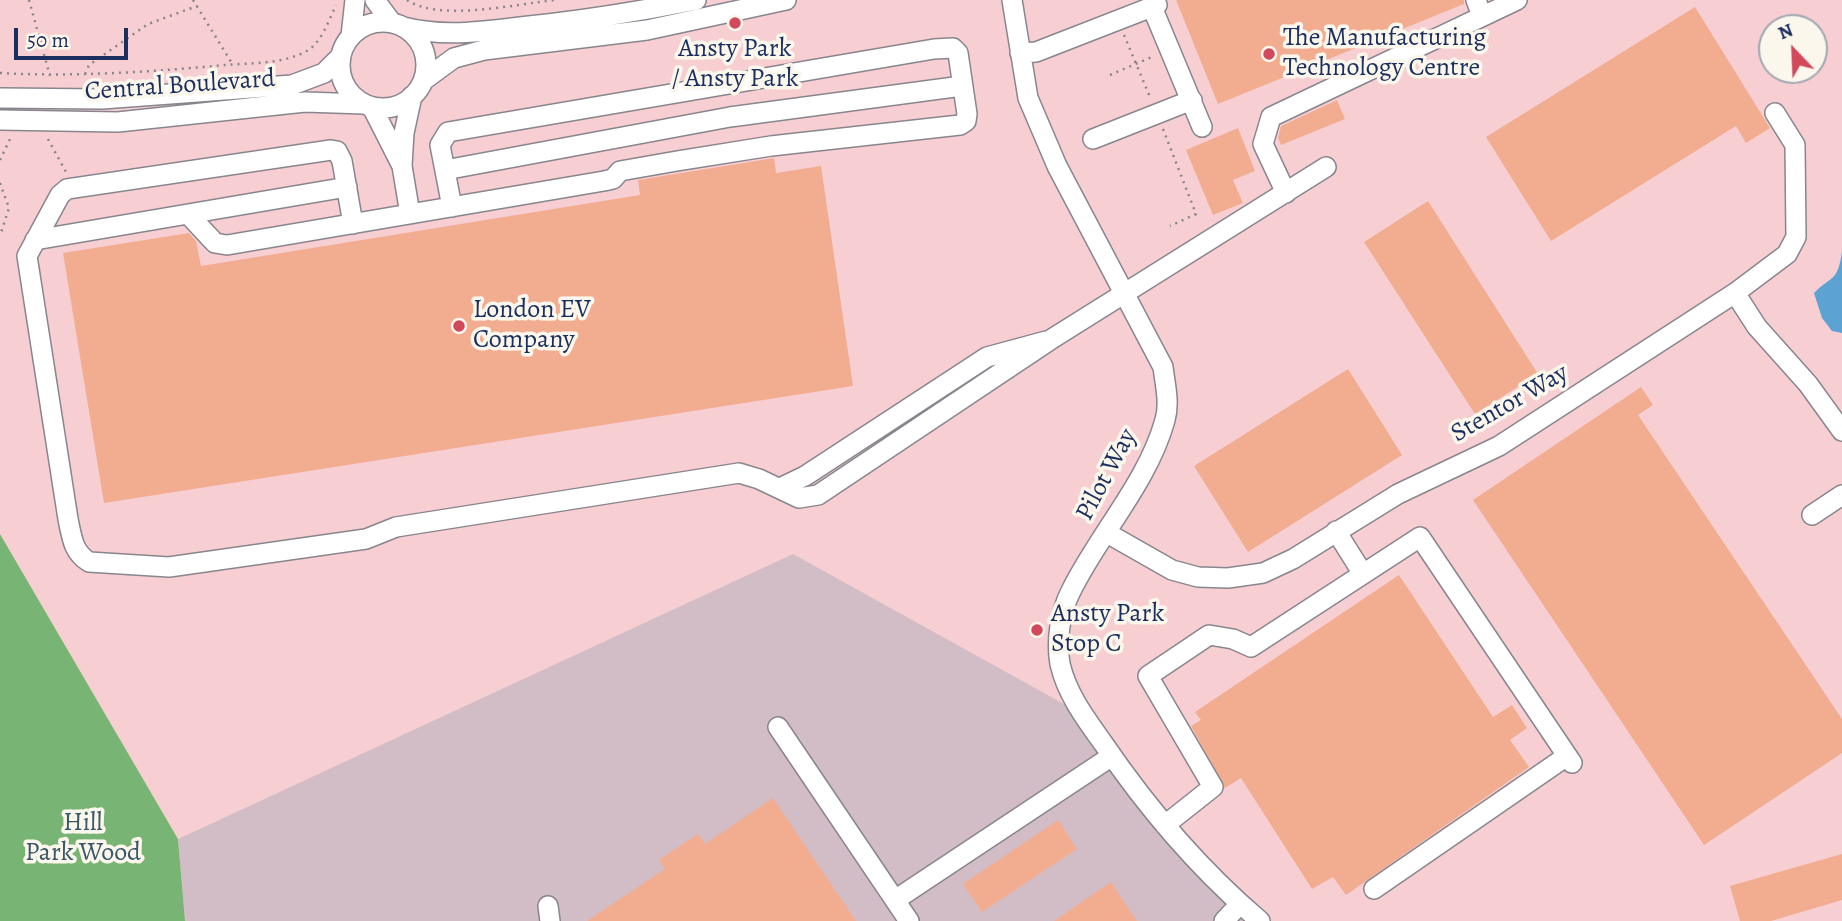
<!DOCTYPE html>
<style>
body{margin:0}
#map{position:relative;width:1842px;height:921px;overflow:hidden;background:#f5dbbf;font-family:Alegreya,serif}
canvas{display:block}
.north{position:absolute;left:1758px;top:14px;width:70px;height:70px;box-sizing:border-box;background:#fbf7ec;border:2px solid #a1a7b3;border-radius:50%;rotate:337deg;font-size:19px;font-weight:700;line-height:28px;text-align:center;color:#1b2f5e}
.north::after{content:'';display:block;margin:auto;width:24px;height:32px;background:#d1495b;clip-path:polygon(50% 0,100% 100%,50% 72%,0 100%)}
.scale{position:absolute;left:14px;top:28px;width:114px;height:32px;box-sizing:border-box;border:4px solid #1b2f5e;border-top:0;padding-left:9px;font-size:21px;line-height:24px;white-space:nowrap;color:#1b2f5e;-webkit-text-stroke:5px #fbf7ec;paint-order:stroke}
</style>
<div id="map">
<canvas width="1842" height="921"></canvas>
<div class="north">N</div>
<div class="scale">50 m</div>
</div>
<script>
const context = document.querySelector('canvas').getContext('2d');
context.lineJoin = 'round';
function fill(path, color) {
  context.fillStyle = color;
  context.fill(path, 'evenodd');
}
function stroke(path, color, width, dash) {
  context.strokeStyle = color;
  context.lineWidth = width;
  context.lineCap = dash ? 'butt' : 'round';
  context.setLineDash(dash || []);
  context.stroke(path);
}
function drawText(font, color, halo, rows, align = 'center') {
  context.font = font + ' Alegreya,serif';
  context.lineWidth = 7;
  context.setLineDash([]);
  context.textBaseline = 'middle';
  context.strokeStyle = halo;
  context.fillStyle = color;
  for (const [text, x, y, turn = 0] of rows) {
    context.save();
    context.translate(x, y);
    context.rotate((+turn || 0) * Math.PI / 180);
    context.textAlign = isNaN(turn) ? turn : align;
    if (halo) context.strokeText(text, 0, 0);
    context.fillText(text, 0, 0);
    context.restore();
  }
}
const built = new Path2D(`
 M0 0H1842V921H1255L793 554 178 839 0 534ZM1772 28H1814V70H1772Z`);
const industrial = new Path2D(`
 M793 554 1091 719 1255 921H185L178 839Z`);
const forest = new Path2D(`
 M0 534 178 839 185 921H0Z`);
const water = new Path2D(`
 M1842 251V333L1832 331 1822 318 1814 293C1832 275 1838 282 1842 251Z`);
const building = new Path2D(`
 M1176 0H1464V4L1218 104Z
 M1695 7 1770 128 1746 143 1736 126 1551 241 1486 137Z
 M1337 100 1345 119 1281 145 1278 138 1281 126Z
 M1238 128 1255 171 1233 180 1243 203 1213 215 1186 150Z
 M774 158 776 173 821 166 853 386 104 503 63 253 189 233 196 241 201 266 640 195 638 180Z
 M1428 201 1538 374 1475 414 1364 242Z
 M1348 369 1402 455 1248 552 1194 466Z
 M1641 387 1653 405 1638 415 1842 719V753L1704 845 1473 500Z
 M1399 575 1493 717 1512 705 1527 728 1510 740 1529 767 1346 895 1333 877 1312 889 1241 778 1225 788 1191 726 1201 720 1195 712Z
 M773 798 856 921H587L665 869 659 860 698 834 705 844Z
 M1058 820 1077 849 982 912 963 884Z
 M1842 854V900L1771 921H1740L1730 886Z
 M1111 882 1137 921H1054Z`);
const path = new Path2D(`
 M29 0 50 76
 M193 0 233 65
 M407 0C439 22 516 4 555 0
 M1124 35 1150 97
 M0 73C75 77 150 72 225 65 250 63 280 64 303 53 321 45 328 22 336 5
 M85 74 89 65 148 24 197 6
 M1110 75 1154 56
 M1163 129 1196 214 1170 226
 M48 139 66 172
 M0 160 10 139
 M0 183 9 208 0 236`);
const minor = new Path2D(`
 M375 0 392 23
 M1012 0 1028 98 1057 166 1163 367C1165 384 1170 403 1165 420 1148 482 1099 534 1071 591 1060 612 1056 641 1060 664 1067 694 1085 718 1103 743 1148 809 1199 869 1260 921
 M1476 0 1482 16
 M1152 7 1202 127
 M340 65a43 43 0 1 1 86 0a43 43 0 1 1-86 0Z
 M403 27C442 37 480 32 520 27 579 21 637 12 696 0
 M351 36 355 0
 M1020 53 1036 52 1157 5
 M424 80 454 58 484 50 647 30 786 0
 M0 98 102 99 292 85 324 73 340 57
 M372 107 402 166 404 133 412 96
 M0 120 118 122 305 102 364 104
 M1093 139 1192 100
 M402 166 410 214
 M445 170 730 117 962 86
 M1286 193 1263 144 1271 117 1517 0
 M188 214 215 243 227 245 604 181 613 179 620 171 677 161 771 146 960 125 966 121 967 114 958 53 953 48 934 49 448 132 440 145 452 207
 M353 224 342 161 337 151 331 150 67 189 60 195 27 256 68 519C72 538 73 552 89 562L169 567 366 539 396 527 739 473 759 479 799 498 818 495 1050 340 1326 167
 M35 240 347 187
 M1735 293 1757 327 1808 384 1842 431
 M780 488 805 476 987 357 1046 341
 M1812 515 1842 495
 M1336 531 1363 574
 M1107 533 1172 570 1198 577 1228 578 1263 573 1293 559 1398 494 1499 446 1735 293 1787 254 1796 237 1795 145 1775 113
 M778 727 909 921
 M1165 825 1213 787 1148 676 1209 635 1233 639 1251 647 1420 537 1572 763
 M1374 889 1567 756
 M895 900 1112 756
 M548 906 550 921
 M1224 921 1240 904`);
const markers = [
 [735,23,7,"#d1495b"],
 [1269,54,7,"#d1495b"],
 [459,326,7,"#d1495b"],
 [1037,630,7,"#d1495b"]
];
const poiNames = [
 ["The Manufacturing",1283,39],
 ["Technology Centre",1283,69],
 ["Ansty Park",735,50,"center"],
 ["/ Ansty Park",735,80,"center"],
 ["London EV",473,311],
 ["Company",473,341],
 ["Ansty Park",1051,615],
 ["Stop C",1051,645]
];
const streetNames = [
 ["Central Boulevard",180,86,-4],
 ["Stentor Way",1510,404,-30],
 ["Pilot Way",1107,475,-62]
];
const parkNames = [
 ["Hill",83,824],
 ["Park Wood",83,854]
];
fill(built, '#f7cfd3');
fill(industrial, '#d2bdc7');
fill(forest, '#78b574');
fill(water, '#5ca3d3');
fill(building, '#f2ad91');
stroke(minor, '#88858e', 22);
stroke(path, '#88858e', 2.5, [2, 5]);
stroke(minor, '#fff', 19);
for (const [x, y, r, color] of markers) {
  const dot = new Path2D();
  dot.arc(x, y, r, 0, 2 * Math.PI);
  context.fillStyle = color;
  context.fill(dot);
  stroke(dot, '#fbf7ec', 2.5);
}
drawText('26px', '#1b2f5e', '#fbf7ec', poiNames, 'left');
drawText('26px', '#1b2f5e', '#fbf7ec', streetNames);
drawText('26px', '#3a5868', '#fbf7ec', parkNames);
</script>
